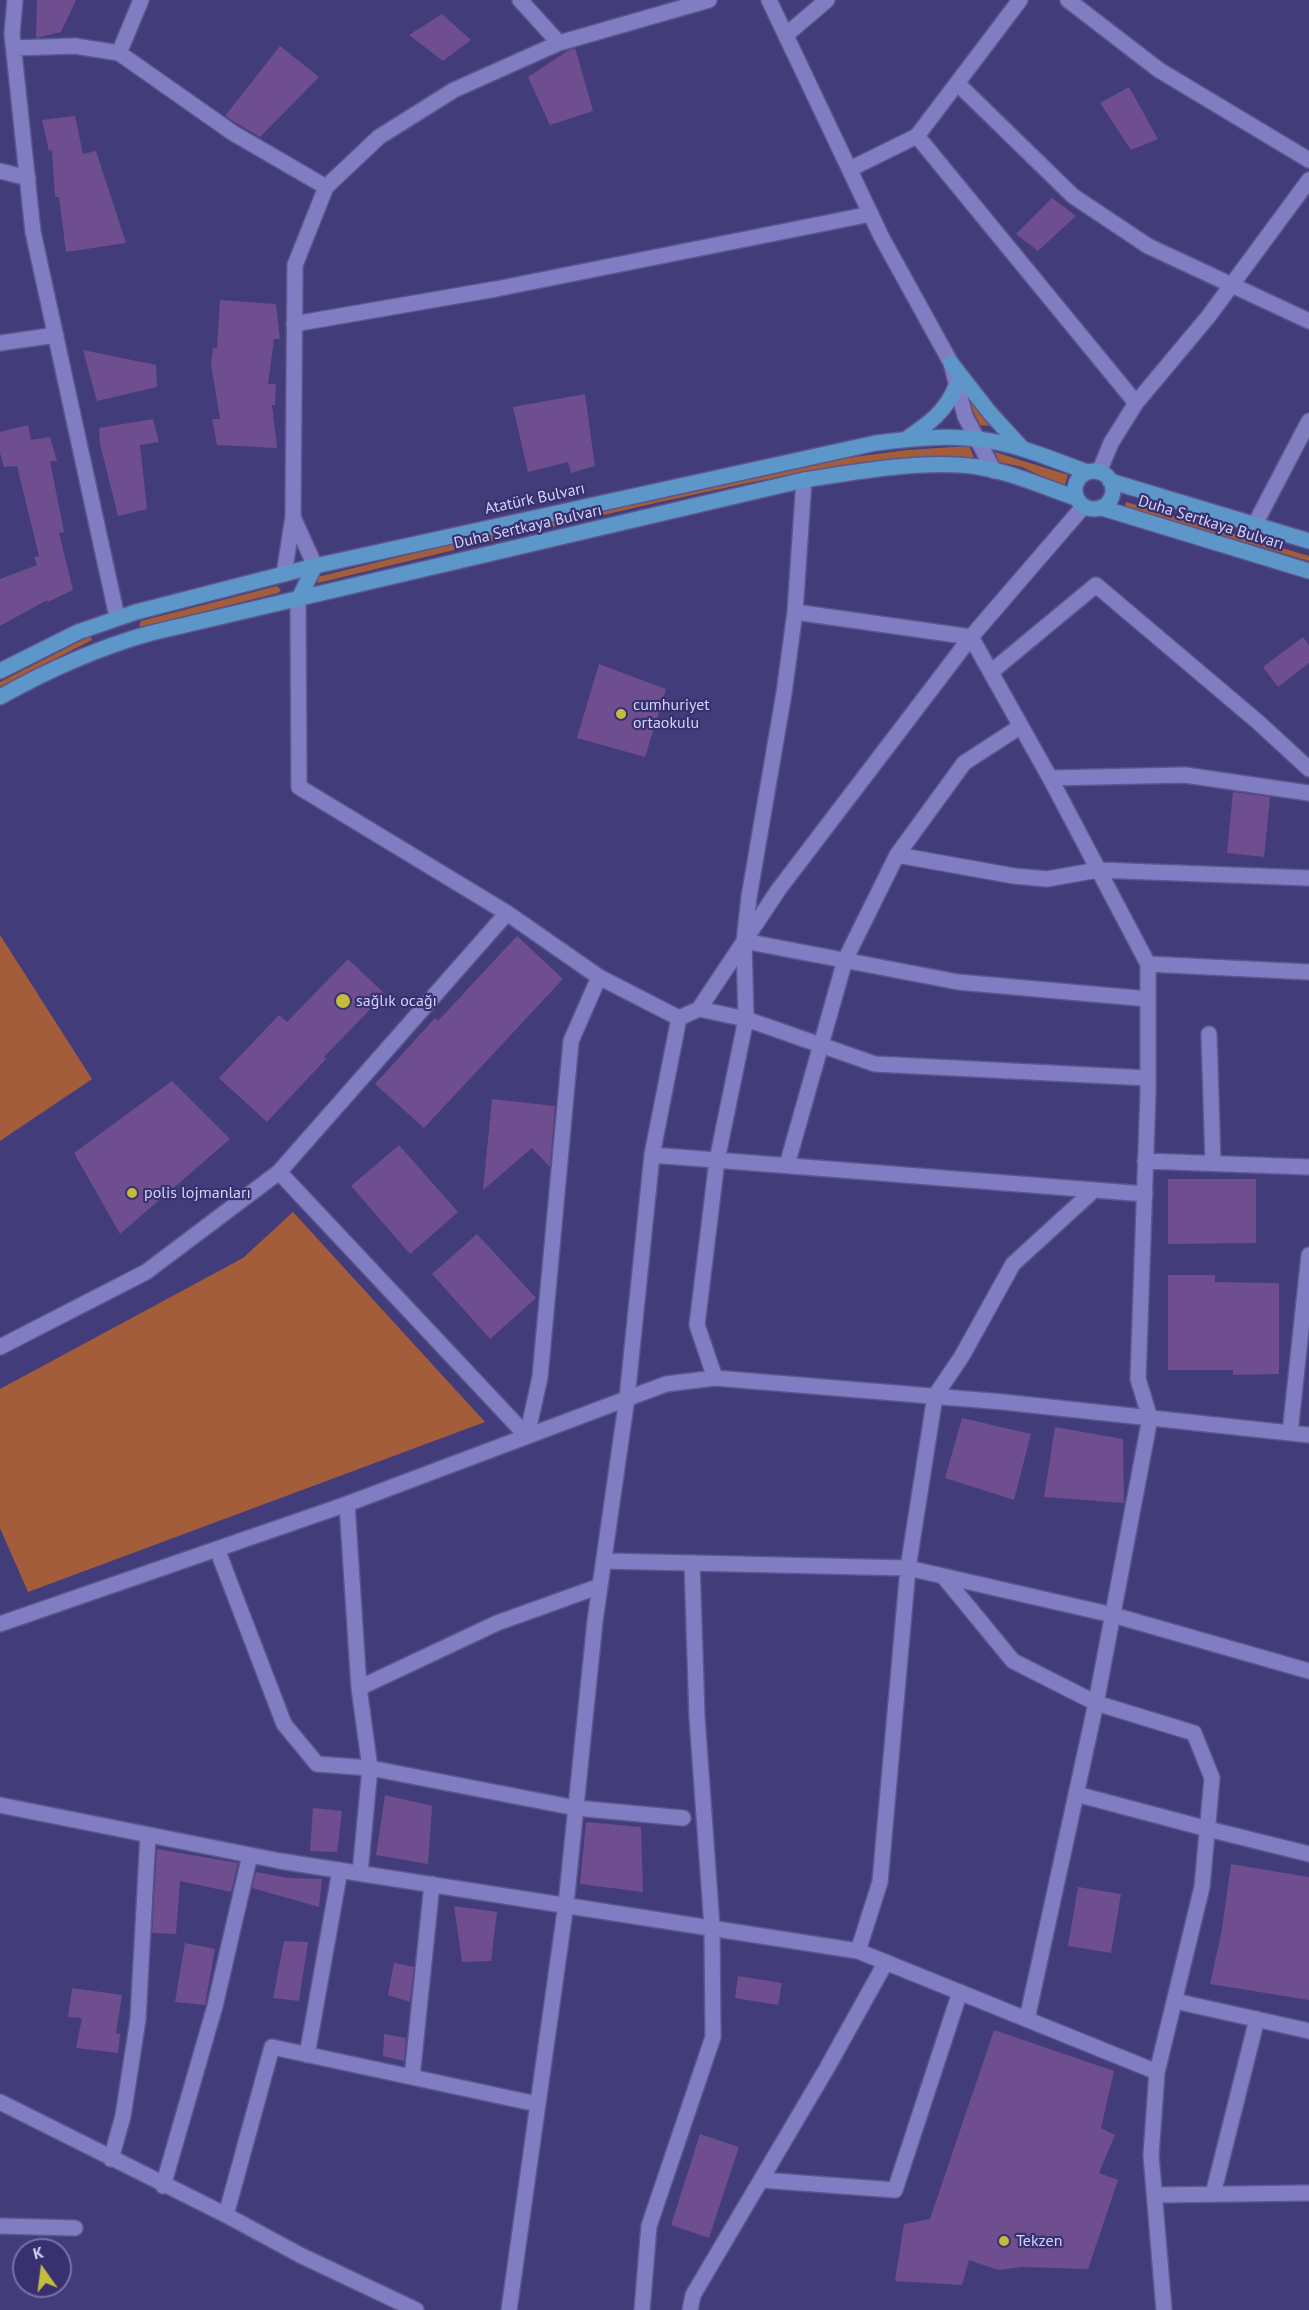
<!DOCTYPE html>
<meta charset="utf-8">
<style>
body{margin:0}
#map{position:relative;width:1309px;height:2310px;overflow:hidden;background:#433c7b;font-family:"PT Sans",sans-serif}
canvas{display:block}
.north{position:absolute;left:12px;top:2238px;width:60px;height:60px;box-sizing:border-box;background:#39316f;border:2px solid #7772a6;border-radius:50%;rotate:346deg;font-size:16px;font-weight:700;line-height:24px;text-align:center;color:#d3d3f9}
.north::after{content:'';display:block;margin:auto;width:21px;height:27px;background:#c4bc3e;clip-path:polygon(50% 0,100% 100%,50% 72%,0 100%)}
</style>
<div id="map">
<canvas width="1309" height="2310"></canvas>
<div class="north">K</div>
</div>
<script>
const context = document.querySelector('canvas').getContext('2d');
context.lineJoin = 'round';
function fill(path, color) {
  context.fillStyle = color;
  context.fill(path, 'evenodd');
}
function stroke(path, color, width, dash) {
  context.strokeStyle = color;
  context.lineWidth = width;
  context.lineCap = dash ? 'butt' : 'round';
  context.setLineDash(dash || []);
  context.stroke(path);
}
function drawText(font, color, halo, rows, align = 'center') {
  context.font = font + ' "PT Sans",sans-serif';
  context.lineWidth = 4.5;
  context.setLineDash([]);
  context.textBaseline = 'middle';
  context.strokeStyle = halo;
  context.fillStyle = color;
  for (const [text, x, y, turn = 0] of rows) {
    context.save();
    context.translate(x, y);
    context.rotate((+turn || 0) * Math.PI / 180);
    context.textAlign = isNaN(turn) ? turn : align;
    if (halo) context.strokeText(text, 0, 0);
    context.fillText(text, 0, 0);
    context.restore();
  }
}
const green = new Path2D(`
 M961 387 990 426 980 425Z
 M969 446 974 457C864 455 766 479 660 502 545 528 432 555 318 583L317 577 521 527 824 461 907 450Z
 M995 452 1068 475 1064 487 1022 467 999 462Z
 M1126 502 1309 556V561L1125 507Z
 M277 586 281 590 278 593 142 627 139 626 141 621Z
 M90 636 92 640 0 687V682Z
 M0 935 92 1079 0 1141Z
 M293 1212 485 1422 28 1592 0 1528V1389L243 1258Z`);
const building = new Path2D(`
 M37 0H76L61 32 36 38Z
 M442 14 471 40 443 61 409 35Z
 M280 46 319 77 260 137 225 116Z
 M575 48 593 111 550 125 528 77 569 50Z
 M1129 87 1158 139 1131 150 1100 103Z
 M75 116 83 154 96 151 126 243 66 252 59 197H55L52 150 49 151 42 120Z
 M1052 198 1076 216 1038 251 1016 234Z
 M220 300 276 304 280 339H274L268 384H276L275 405H272L277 448 217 445 212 419H220L211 364 213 348H217Z
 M83 350 156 365 157 387 97 401Z
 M585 394 595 466 571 473 568 462 528 472 513 407Z
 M153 419 159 442 140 445 147 509 118 516 100 444 99 428Z
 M28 425 31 440 50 437 57 461H50L64 532 59 533 73 590 48 602 47 600 0 626V579L37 565 34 557 39 556 17 466 4 467 0 453V432Z
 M1303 637 1309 645V663L1278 687 1263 667Z
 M599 664 666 689 645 757 577 738Z
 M1233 792 1270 797 1264 857 1227 853Z
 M517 936 563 979 424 1128 375 1084 435 1018 438 1021Z
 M348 959 385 994 324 1057 326 1059 267 1122 219 1078 279 1015 287 1022Z
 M172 1081 230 1139 120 1234 74 1153Z
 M492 1099 555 1106 550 1167 532 1148 483 1190Z
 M399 1145 458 1212 410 1254 351 1186Z
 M1168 1179H1256V1243L1168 1244Z
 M477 1234 536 1298 490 1339 432 1274Z
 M1168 1275H1215V1282L1279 1283V1374L1233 1375V1370H1168Z
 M962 1418 1031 1434 1014 1500 945 1478Z
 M1055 1427 1123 1439 1124 1503 1044 1497Z
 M385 1795 432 1806 428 1864 376 1855Z
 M313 1808 342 1811 337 1852 310 1851Z
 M586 1822 641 1827 643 1892 580 1884Z
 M157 1849 238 1863 231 1892 180 1881 176 1934 152 1933Z
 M1231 1864 1309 1877V2000L1210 1984 1222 1929Z
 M256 1872 288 1878 322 1879 319 1907 252 1888Z
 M1078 1887 1121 1894 1111 1953 1068 1946Z
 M454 1906 497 1912 491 1961 462 1962Z
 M284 1941 308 1942 299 2001 273 1998Z
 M185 1943 215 1949 205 2005 175 2002Z
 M394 1963 414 1967 410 2002 388 1995Z
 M738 1976 782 1983 778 2005 735 1998Z
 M72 1988 122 1995 116 2033 120 2034 118 2053 76 2048 82 2018 68 2017Z
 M994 2030 1114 2071 1101 2128 1115 2135 1099 2173 1118 2180 1088 2269 1022 2267 998 2270 969 2260 962 2285 895 2281 904 2224 930 2219Z
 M384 2034 406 2038 404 2061 383 2056Z
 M700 2134 739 2147 709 2238 671 2225Z`);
const minor = new Path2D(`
 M15 0 12 34 33 232 117 617
 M520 0 559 43
 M769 0 882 238 951 363 965 416 994 471
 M1068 0 1159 70 1309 160
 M786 35 827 0
 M14 48 75 46 119 53 233 133 326 187
 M119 53 141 0
 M957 83 1073 196 1148 246 1309 321
 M917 136 1136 403
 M850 169 917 136 1020 0
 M0 171 28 178
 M294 324 496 289 871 214
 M0 343 56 335
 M1099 472 1111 443 1136 403 1208 317 1309 180
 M293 517 315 566
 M1255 524 1309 421
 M284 574 293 517 295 265 326 187 379 137 454 90 559 43 709 0
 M298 600 299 787 507 913 599 977 679 1018 699 1009 779 889 971 637 1083 507
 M795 612 971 637 1050 778 1148 964V1093L1138 1379 1150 1418 1096 1703 1027 2019
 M991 672 1096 585 1258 722 1309 769
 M1050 778 1185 775 1309 793
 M897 855 1014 876 1047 879 1098 870 1309 878
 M744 941 958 982 1148 999
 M1148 964 1309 972
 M699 1009 746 1019 875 1064 1148 1078
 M1209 1034 1213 1163
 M652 1155 1145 1194
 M1145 1161 1309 1167
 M787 1165 845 960 897 855 964 763 1021 726
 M279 1172 527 1436
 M0 1347 146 1272 279 1172 507 913
 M715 1378 697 1325 717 1160 746 1019 744 941 749 897 784 693 795 612 804 480
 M1290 1433 1309 1255
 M527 1436 540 1377 571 1041 599 977
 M347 1504 359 1688 370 1768 576 1808 683 1818
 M217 1549 284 1724 317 1764 370 1768 360 1873
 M604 1561 908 1568 1113 1615 1309 1671
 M943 1576 1013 1661 1096 1703 1194 1733 1212 1778 1202 1887 1157 2072 1151 2155 1164 2310
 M0 1624 347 1504 666 1384 715 1378 1003 1402 1309 1435
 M359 1688 497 1623 600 1586
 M1076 1794 1208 1829 1309 1854
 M0 1805 280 1861 858 1951 1157 2072
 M858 1951 880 1882 908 1568 935 1396 962 1356 1013 1264 1094 1190
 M1175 2001 1309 2031
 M307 2055 340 1870
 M412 2077 432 1884
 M0 2102 226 2215 300 2255 416 2310
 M111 2159 123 2116 138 2019 148 1835
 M761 2180 895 2190 960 1992
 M163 2186 215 2006 250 1855
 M1213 2194 1257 2019
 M1155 2195 1309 2193
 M226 2215 272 2047 537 2104
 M0 2226 75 2228
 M509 2310 566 1904 595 1621 627 1398 652 1155 679 1018
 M642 2310 649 2226 713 2037 712 1927 697 1717 692 1563
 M690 2310 693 2295 827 2068 886 1962`);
const major = new Path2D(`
 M951 363 990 413 1023 449
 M906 439C928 424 946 412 956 386
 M1075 490a19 19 0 1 1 38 0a19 19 0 1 1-38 0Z
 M1110 481 1309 541
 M1102 508 1309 571
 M298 600 315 566
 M0 671 78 632 136 612 315 566 876 443C908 439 944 435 977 439 1015 443 1051 459 1087 472
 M0 697C48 670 97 648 151 633L804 480C856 472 926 459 978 467 1011 472 1044 487 1076 498`);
const markers = [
 [621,714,6,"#c4bc3e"],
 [343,1001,8,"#c4bc3e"],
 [132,1193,6,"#c4bc3e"],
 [1004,2241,6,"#c4bc3e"]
];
const streetNames = [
 ["Atatürk Bulvarı",535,499,-12],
 ["Duha Sertkaya Bulvarı",1211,523,17],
 ["Duha Sertkaya Bulvarı",528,527,-13]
];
const poiNames = [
 ["cumhuriyet",633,705],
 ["ortaokulu",633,723],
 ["sağlık ocağı",356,1001],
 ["polis lojmanları",144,1193],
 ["Tekzen",1016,2241]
];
fill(green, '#a35d3a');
fill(building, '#6e4e8e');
stroke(minor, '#5d568c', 18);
stroke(major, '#5d568c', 18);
stroke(minor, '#817dc2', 15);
stroke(major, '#5d97c9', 15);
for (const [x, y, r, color] of markers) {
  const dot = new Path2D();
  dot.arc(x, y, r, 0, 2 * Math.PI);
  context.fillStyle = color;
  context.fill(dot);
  stroke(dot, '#39316f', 2);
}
drawText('16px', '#d3d3f9', '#39316f', streetNames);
drawText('16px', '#d3d3f9', '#39316f', poiNames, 'left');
</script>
